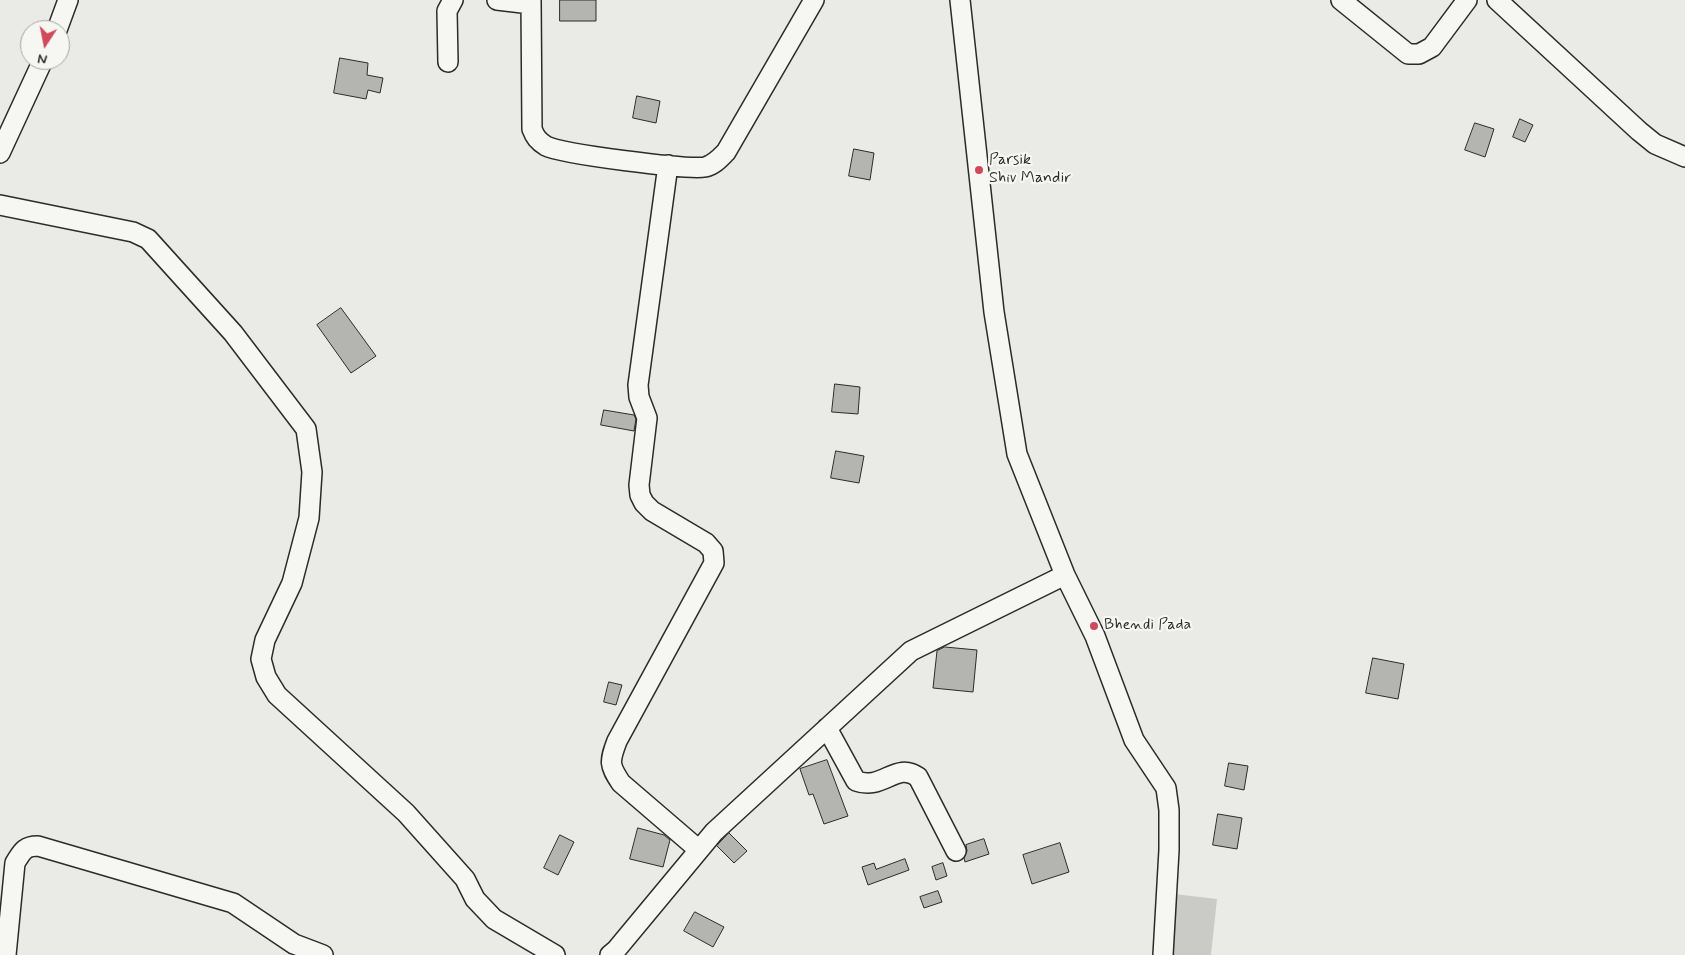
<!DOCTYPE html>
<style>
body{margin:0}
#map{position:relative;width:1685px;height:955px;overflow:hidden;background:#eaeae6;font-family:Mynerve,sans-serif}
canvas{display:block}
.north{position:absolute;left:20px;top:20px;width:50px;height:50px;box-sizing:border-box;background:#f6f6f2;border:1px solid #a5a5a2;border-radius:50%;rotate:191deg;font-size:14px;font-weight:700;line-height:20px;text-align:center;color:#2b2b2b}
.north::after{content:'';display:block;margin:auto;width:18px;height:22px;background:#d1495b;clip-path:polygon(50% 0,100% 100%,50% 72%,0 100%)}
</style>
<div id="map">
<canvas width="1685" height="955"></canvas>
<div class="north">N</div>
</div>
<script>
const context = document.querySelector('canvas').getContext('2d');
context.lineJoin = 'round';
function fill(path, color) {
  context.fillStyle = color;
  context.fill(path, 'evenodd');
}
function stroke(path, color, width, dash) {
  context.strokeStyle = color;
  context.lineWidth = width;
  context.lineCap = dash ? 'butt' : 'round';
  context.setLineDash(dash || []);
  context.stroke(path);
}
function drawText(font, color, halo, rows, align = 'center') {
  context.font = font + ' Mynerve,sans-serif';
  context.lineWidth = 4.5;
  context.setLineDash([]);
  context.textBaseline = 'middle';
  context.strokeStyle = halo;
  context.fillStyle = color;
  for (const [text, x, y, turn = 0] of rows) {
    context.save();
    context.translate(x, y);
    context.rotate((+turn || 0) * Math.PI / 180);
    context.textAlign = isNaN(turn) ? turn : align;
    if (halo) context.strokeText(text, 0, 0);
    context.fillText(text, 0, 0);
    context.restore();
  }
}
const green = new Path2D(`
 M1174 894 1217 899 1211 955H1167Z`);
const building = new Path2D(`
 M560 0H596V21H560Z
 M340 58 368 63 367 75 383 78 380 93 368 90 366 99 334 93Z
 M637 96 660 101 656 123 633 118Z
 M1520 119 1533 125 1525 142 1513 137Z
 M1475 123 1494 129 1485 157 1465 150Z
 M854 149 874 153 870 180 849 176Z
 M341 308 376 356 351 373 317 325Z
 M835 384 860 387 858 414 832 412Z
 M604 410 634 415 636 419 634 431 601 425Z
 M836 451 864 456 859 483 831 478Z
 M945 647 977 650 973 692 933 688 937 651Z
 M1373 658 1404 664 1398 699 1366 693Z
 M609 682 622 685 616 705 604 702Z
 M827 760 848 816 824 824 813 794 809 795 800 769Z
 M1229 763 1248 766 1244 790 1225 786Z
 M1218 814 1242 818 1237 849 1213 845Z
 M638 828 664 835 670 840 663 867 630 859Z
 M729 833 747 851 734 863 717 846Z
 M560 835 574 842 558 875 544 868Z
 M984 839 989 854 965 862 964 858 967 851 966 845Z
 M1060 843 1069 872 1032 884 1023 855Z
 M905 859 909 870 868 885 862 867 874 863 876 869Z
 M943 863 947 876 936 880 932 867Z
 M938 891 942 902 924 908 920 897Z
 M695 912 724 927 713 947 684 931Z`);
const minor = new Path2D(`
 M497 0 531 4
 M531 0 532 129C535 137 538 141 546 146 562 154 687 170 705 167 714 165 720 158 726 152L814 0
 M960 0 994 312 1017 454 1065 575 1095 636 1134 740 1166 788 1169 810V850L1163 955
 M1341 0 1408 54H1419L1432 47 1467 0
 M1497 0 1639 131 1655 144 1685 157
 M57 30 68 0
 M448 62 447 11 453 0
 M0 153 43 60
 M668 165 638 385 639 397 647 418 639 485 640 495 644 503 652 511 706 543 713 551 714 563 617 741C609 762 609 765 621 783L699 850
 M0 205 133 232 148 239 233 333 306 429 312 472 309 518 292 583 265 640 261 659 266 677 277 695 406 813 465 879 475 899 494 919 555 955
 M827 728 856 781C883 791 896 761 918 777L956 851
 M6 955 15 863C22 852 24 846 38 846L233 903 294 944 323 955
 M610 955 616 950 714 832 911 651 1065 575`);
const markers = [
 [979,170,5,"#d1495b"],
 [1094,626,5,"#d1495b"]
];
const poiNames = [
 ["Parsik",989,161],
 ["Shiv Mandir",989,179],
 ["Bhendi Pada",1104,626]
];
fill(green, '#cacac7');
fill(building, '#b4b4b1');
stroke(building, '#2b2b2b', 1);
stroke(minor, '#2b2b2b', 22);
stroke(minor, '#f6f6f2', 19);
for (const [x, y, r, color] of markers) {
  const dot = new Path2D();
  dot.arc(x, y, r, 0, 2 * Math.PI);
  context.fillStyle = color;
  context.fill(dot);
  stroke(dot, '#f6f6f2', 2);
}
drawText('16px', '#2b2b2b', '#f6f6f2', poiNames, 'left');
</script>
